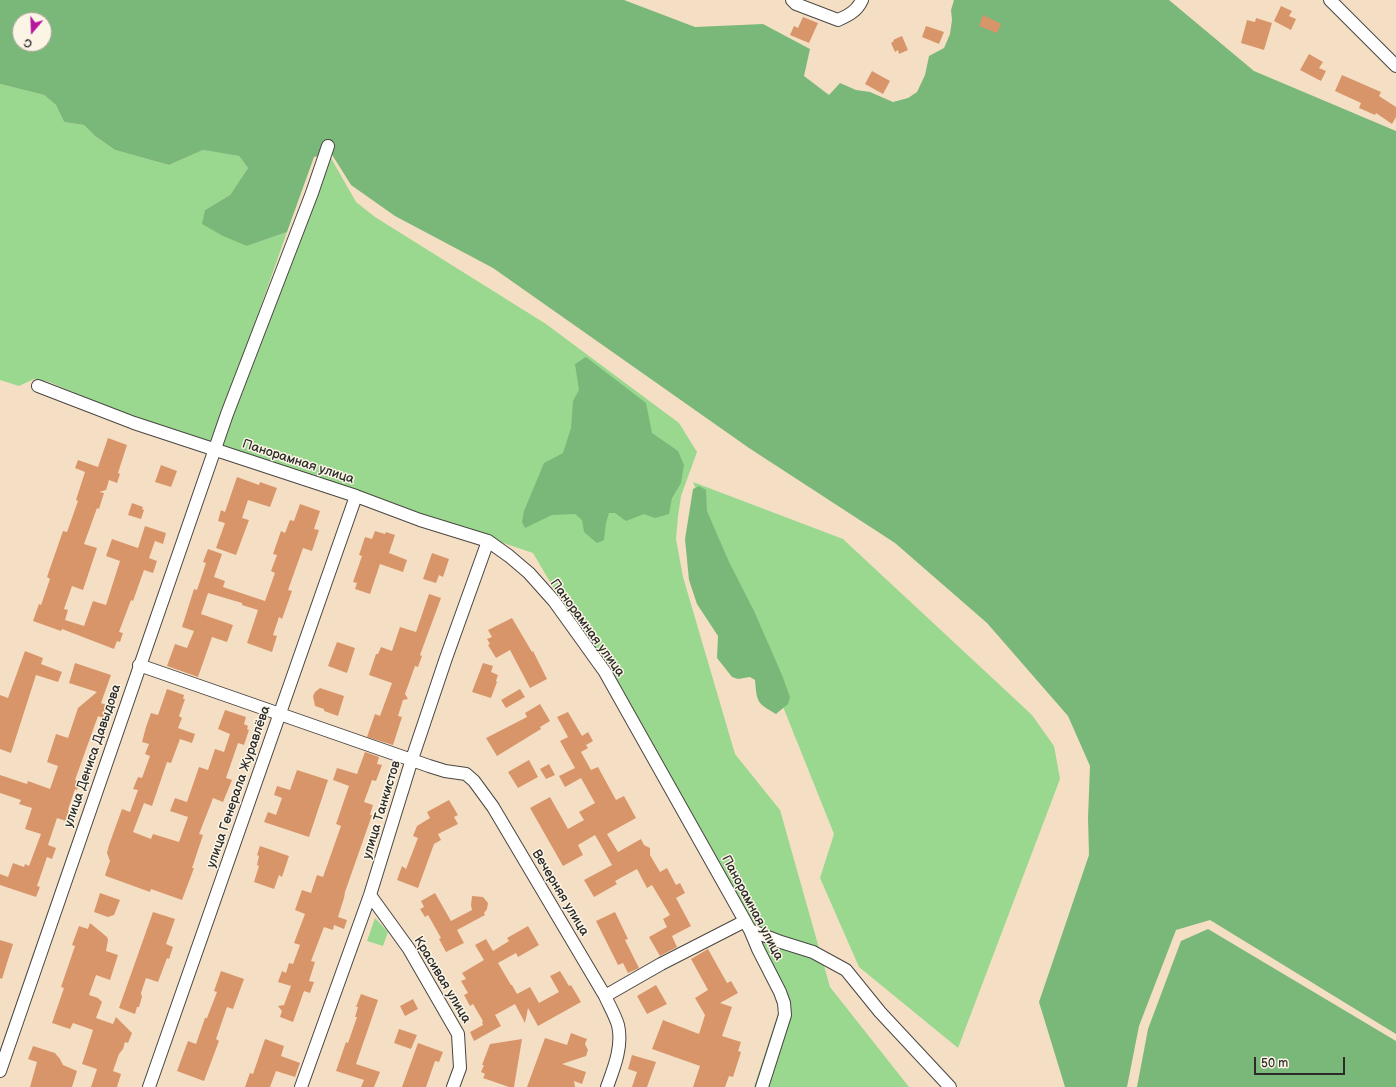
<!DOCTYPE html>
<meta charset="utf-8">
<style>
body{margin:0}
#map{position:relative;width:1396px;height:1087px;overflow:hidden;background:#f5dfc4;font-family:"Balsamiq Sans",sans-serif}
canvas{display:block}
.north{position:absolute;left:12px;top:12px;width:40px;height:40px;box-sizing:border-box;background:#fcf5e5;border:1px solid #a8a49b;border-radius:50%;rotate:199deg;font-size:11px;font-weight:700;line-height:16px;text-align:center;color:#2b2b2b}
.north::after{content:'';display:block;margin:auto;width:14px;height:18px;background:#b5179e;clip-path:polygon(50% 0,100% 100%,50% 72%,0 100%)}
.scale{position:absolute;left:1254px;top:1057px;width:91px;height:18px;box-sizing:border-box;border:2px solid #2b2b2b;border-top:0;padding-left:5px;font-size:12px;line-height:14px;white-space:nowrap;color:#2b2b2b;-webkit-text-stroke:3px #fcf5e5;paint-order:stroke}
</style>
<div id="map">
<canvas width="1396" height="1087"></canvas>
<div class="north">С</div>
<div class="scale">50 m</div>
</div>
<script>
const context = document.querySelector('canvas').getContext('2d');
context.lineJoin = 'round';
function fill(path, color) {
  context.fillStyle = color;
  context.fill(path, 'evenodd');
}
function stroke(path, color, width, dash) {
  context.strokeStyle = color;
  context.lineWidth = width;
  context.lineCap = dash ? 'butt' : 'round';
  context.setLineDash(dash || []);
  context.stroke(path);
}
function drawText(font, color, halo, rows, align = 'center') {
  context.font = font + ' "Balsamiq Sans",sans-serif';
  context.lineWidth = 3;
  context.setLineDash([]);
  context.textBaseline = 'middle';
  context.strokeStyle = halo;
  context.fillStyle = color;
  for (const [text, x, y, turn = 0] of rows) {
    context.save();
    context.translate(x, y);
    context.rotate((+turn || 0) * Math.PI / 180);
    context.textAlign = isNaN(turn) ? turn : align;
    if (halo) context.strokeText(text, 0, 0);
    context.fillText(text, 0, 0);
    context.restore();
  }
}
const green = new Path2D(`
 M0 84 44 95 56 105 64 122 84 125 95 136 115 150 169 165 203 150 239 156 248 168 230 195 205 210 247 246 287 232 212 445 137 419 49 382 34 379 19 386 0 380Z
 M327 151 356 202 375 217 546 324 679 423 697 452 681 496 678 516 676 539 683 577 735 754 780 810 830 987 909 1087H754L784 995 751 923 533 553 220 447Z
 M693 482 843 539 1032 715 1054 746 1060 779 958 1048 859 967 820 878 834 834Z
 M375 918 388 932 383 946 367 941Z`);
const forest = new Path2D(`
 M0 0H624L695 27 763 24 810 49 804 76 829 95 840 83 856 90 870 92 893 102 908 98 917 92 925 75 929 56 944 48 950 34 952 20 951 10 954 0H1169L1254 71 1396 131V1034L1210 920 1176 930 1139 1026 1127 1087H1065L1039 1002 1089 855 1088 818 1090 766 1068 716 987 623 895 543 749 448 493 268 395 216 351 185 331 153 314 157 287 232 247 246 223 236 202 224 205 210 230 195 248 168 239 156 203 150 169 165 115 150 95 136 84 125 64 122 56 105 44 95 0 84ZM20 20H44V44H20Z
 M586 357 646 403 652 433 678 451 684 465 681 483 672 498 669 514 655 518 644 514 626 521 615 513H609L606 523 604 540 597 543 584 532 582 520 575 514 552 515 525 528 522 522 524 511 544 463 563 453 571 428 573 401 579 390 575 364Z
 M699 486 706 490 707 511 729 562 754 611 782 675 790 697 788 704 776 714C757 703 757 703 755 680L750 677 738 679 732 677 717 658 718 636 697 604 689 580 685 539 693 489Z
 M1208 929 1396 1041V1087H1137L1148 1029 1181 941Z`);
const building = new Path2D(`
 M1281 6 1292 11 1289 16 1296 19 1291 30 1274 21Z
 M983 15 1001 24 997 33 979 26Z
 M803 17 818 23 809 43 790 35 794 26 798 28Z
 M1256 18 1272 23 1264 50 1241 43 1247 20 1255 22Z
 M926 26 944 32 939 44 922 37Z
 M902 36 908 50 899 54 898 50 895 52 891 43 894 41 893 40Z
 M1309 54 1323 62 1319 68 1326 71 1321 81 1300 70Z
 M872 71 890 81 883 94 865 84Z
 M1342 75 1381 92 1379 96 1396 107V117L1392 124 1376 113 1375 115 1359 108 1361 103 1335 91Z
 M108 438 127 445 118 473 120 474 117 483 109 480 106 490 99 492 104 493 99 509 97 508 84 544 97 548 83 590 72 586 64 609 68 610 65 620 84 626 93 601 106 605 120 561 106 556 112 539 138 548 145 526 166 533 163 544 155 541 149 558 157 561 153 573 144 570 133 601 131 600 119 632 123 633 120 642 117 641 114 649 62 629 61 631 33 621 39 604 41 605 50 579 47 577 63 531 67 532 78 501 76 500 85 472 75 468 78 460 98 467Z
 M161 465 177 471 171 487 155 482Z
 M237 477 259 485 260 482 277 488 270 507 248 500 242 518 249 520 236 555 216 548 225 523 218 521 221 510 225 512Z
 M132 503 143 507 142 509 144 510 141 519 128 515Z
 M300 504 320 511 314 529 319 530 312 551 303 548 288 590 292 591 282 619 279 617 273 635 277 636 272 652 247 643 258 610 242 605V603L208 593 201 614 233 625 227 642 212 637 198 677 167 666 175 644 187 648 194 631 182 627 194 589 197 590 206 563 203 562 208 549 222 554 214 577 225 581 223 587 265 601 275 573 271 571 277 555 273 554 281 531 285 533 290 520 294 521Z
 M375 531 385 534 386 532 395 535 389 553 407 560 403 572 380 564 370 594 355 589 357 583 353 582 362 556 359 555 365 537 372 539Z
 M432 553 449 559 443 577 439 575 436 583 423 579Z
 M429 594 441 598 420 655 422 656 418 667 415 666 405 694 408 699 403 700 398 716 402 717 393 745 367 737 375 714 380 716 392 683 369 675 376 654H378L381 647 392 651 400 627 416 632Z
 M512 618 532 652 533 651 547 679 530 688 510 650 496 658 488 645 490 644 487 639 492 637 488 630Z
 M337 642 355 648 347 673 328 666Z
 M25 651 43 658 41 664 62 672 58 682 36 675 11 753 0 749V695L8 698Z
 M75 663 111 675 101 703 107 705 103 718 98 716 75 780 80 781 77 790 75 789 68 810H69L66 821 57 818 48 845 56 848 52 859 47 857 37 886 40 887 36 897 0 885V874L8 877 13 863 24 867 25 864 29 866 41 834 25 829 32 808 19 804 21 800 0 793V775L27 784 28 781 50 789 58 766 47 762 56 734 68 738 78 708 97 692 69 683Z
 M483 663 493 666 491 672 498 675 496 681 497 682 491 698 472 692Z
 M320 688 344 696 338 716 324 711V709L315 706 313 696 315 692Z
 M167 689 184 695 183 699H185L179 716 182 718 178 728 195 734 192 743 180 739 171 763 167 762 152 806 144 803 133 832 151 839 153 834 179 842 188 817 170 811 175 798 187 802 199 767 208 770 215 749 224 752 230 734 218 729 225 710 246 717 244 724 248 726 247 729 249 730 244 745 238 743 226 778 232 780 223 802 213 798 210 806 199 834 203 835 192 868H194L182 900 151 889 150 892 106 876 105 875 110 861 107 853 109 845 122 809 130 812 138 790 133 789 138 777 142 778 150 756 145 754 149 744 142 742 146 727 151 713 158 715Z
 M520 689 525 697 506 708 501 700Z
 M540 704 550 721 540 727 541 729 497 756 486 738 527 717 525 713Z
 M568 712 582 736 588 732 593 741 586 745 588 748 581 752 591 770 598 767 616 800 624 796 636 818 607 834 618 852 641 839 644 845 650 848V855L660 872 667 868 676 885 680 883 685 893 676 898 691 926 672 936 677 947 660 956 649 937 667 927 663 919 670 915 652 885 647 888 637 869 615 881 617 884 594 897 584 880 612 865 595 835 578 845 583 855 563 866 530 808 550 797 568 829 584 820 579 812 595 803 581 778 565 787 559 776 575 768 560 741 568 737 557 717Z
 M365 752 379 757 377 764 382 765 376 781 372 780 364 802 373 805 370 815H372L345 892 344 898 338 917 347 920 344 929 334 925 333 930 324 927 311 961 315 962 309 981 314 982 310 993 304 991 293 1022 280 1017 282 1011 278 1006 284 1005 291 986 278 982 282 971 286 973 289 963 293 964 300 945 294 943 305 914 295 910 302 890 311 893 317 875 323 877 341 826 336 824 349 786 333 780 337 768 357 774Z
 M529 760 538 777 518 788 508 772Z
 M549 764 555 775 546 779 540 769Z
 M297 770 328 780 309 837 264 822 268 812 276 815 282 798 274 795 277 786 290 790Z
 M449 800 458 815 454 817 458 824 438 834 441 840 434 844 418 888 397 880 402 866 406 869 418 838 413 836 417 826 430 818 427 812Z
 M260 846 289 856 282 877 279 875 274 889 254 882 259 866 257 865 259 856 257 855Z
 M100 893 120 900 114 915 108 917 94 912Z
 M435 893 451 921 472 910 471 905 472 896 483 897 488 903 487 909 484 913 485 915 457 930 464 943 446 952 439 939 441 938 428 915 425 917 420 909 424 907 421 901Z
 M153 912 175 919 166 944 173 947 169 959 167 958 158 982 146 978 141 993 142 997 139 1007H137L135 1014 119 1008Z
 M615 912 628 939 625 940 639 968 628 973 623 963 618 965 596 921Z
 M90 923 107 937 108 940 106 951 118 955 110 980 96 975 89 995 98 998 102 1002 96 1018 113 1024 116 1017 132 1033 128 1043 125 1042 123 1049 119 1054 113 1071 121 1074 117 1087H91L97 1069 82 1064 93 1030 73 1023 70 1029 52 1023 64 988 61 987 75 946 72 945 79 926 88 929Z
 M528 926 539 945 518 957 516 953 498 963 511 985H512L517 994 530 987 539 1003 559 992 550 976 560 971 569 986 571 985 581 1002 538 1026 528 1008 525 1023 515 1004 495 1015 501 1026 474 1041 470 1032 483 1025 482 1022 483 1021 473 1004 470 1006 464 995 468 993 461 981 466 979 462 973 484 960 475 945 486 939 493 951 509 941 507 938Z
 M0 940 13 944 2 979 0 978Z
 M708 949 727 983 731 981 738 993 720 1003 732 1007 722 1036 741 1042 738 1051 741 1052 733 1077 729 1076 725 1087H693L700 1066 652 1049 663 1020 699 1034 705 1015 695 998 708 990 691 959Z
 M221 971 244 979 233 1009 227 1007 216 1039 219 1041 204 1081 177 1071 188 1041 196 1044 205 1018H207L217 992 214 991Z
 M656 985 667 1004 647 1014 637 996Z
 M361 994 378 1000 356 1064 380 1072 374 1087H361L364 1080 336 1071 346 1042 348 1043 357 1017H355L358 1007H356Z
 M413 999 418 1009 405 1016 400 1006Z
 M399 1029 417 1035 411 1049 394 1043Z
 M571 1033 587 1039 585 1044 588 1050 586 1056 562 1064 586 1072 582 1084 574 1081 575 1087H527L545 1038 567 1045Z
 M265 1039 284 1046 281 1056 300 1063 295 1077 276 1071 270 1087H245L250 1073 253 1074Z
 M522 1039 514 1087H509L483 1078 485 1074 481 1072 484 1065H482L490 1044Z
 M418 1043 443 1052 439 1062 435 1061 426 1087H402Z
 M33 1046 55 1053 60 1059 63 1065 77 1071 72 1087H30L37 1062 28 1059Z
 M632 1055 656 1062 647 1087H632L637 1072 628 1069Z`);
const minor = new Path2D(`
 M792 0 796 4 838 20C849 15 857 11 862 0
 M1330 0 1396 66
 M38 386 134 423 356 496 420 520 488 541 509 556 529 573 554 601 605 672 750 930 758 949 780 992 784 1003 785 1015 762 1087
 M139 665 429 766 445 771 466 774 474 781 493 807 605 996C609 1005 615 1015 618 1025 623 1046 614 1068 607 1087
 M370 895 409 949 458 1034 460 1068 453 1087
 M750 930 781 942 813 952 846 970 880 1012 950 1087
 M605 996 661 964 745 921
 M0 1071 227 414 312 193 328 146
 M149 1087 356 496
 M301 1087 370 895 412 759 446 658 488 541`);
const streetNames = [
 ["Панорамная улица",298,462,18],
 ["Панорамная улица",587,628,54],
 ["улица Дениса Давыдова",93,756,-71],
 ["улица Генерала Журавлёва",239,787,-71],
 ["улица Танкистов",382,810,-73],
 ["Вечерняя улица",560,893,59],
 ["Панорамная улица",752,908,62],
 ["Красивая улица",442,980,59]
];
fill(green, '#99d88e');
fill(forest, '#7ab879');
fill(building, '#d9956a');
stroke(minor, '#494642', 14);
stroke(minor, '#fff', 12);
drawText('13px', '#2b2b2b', '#fcf5e5', streetNames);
</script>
